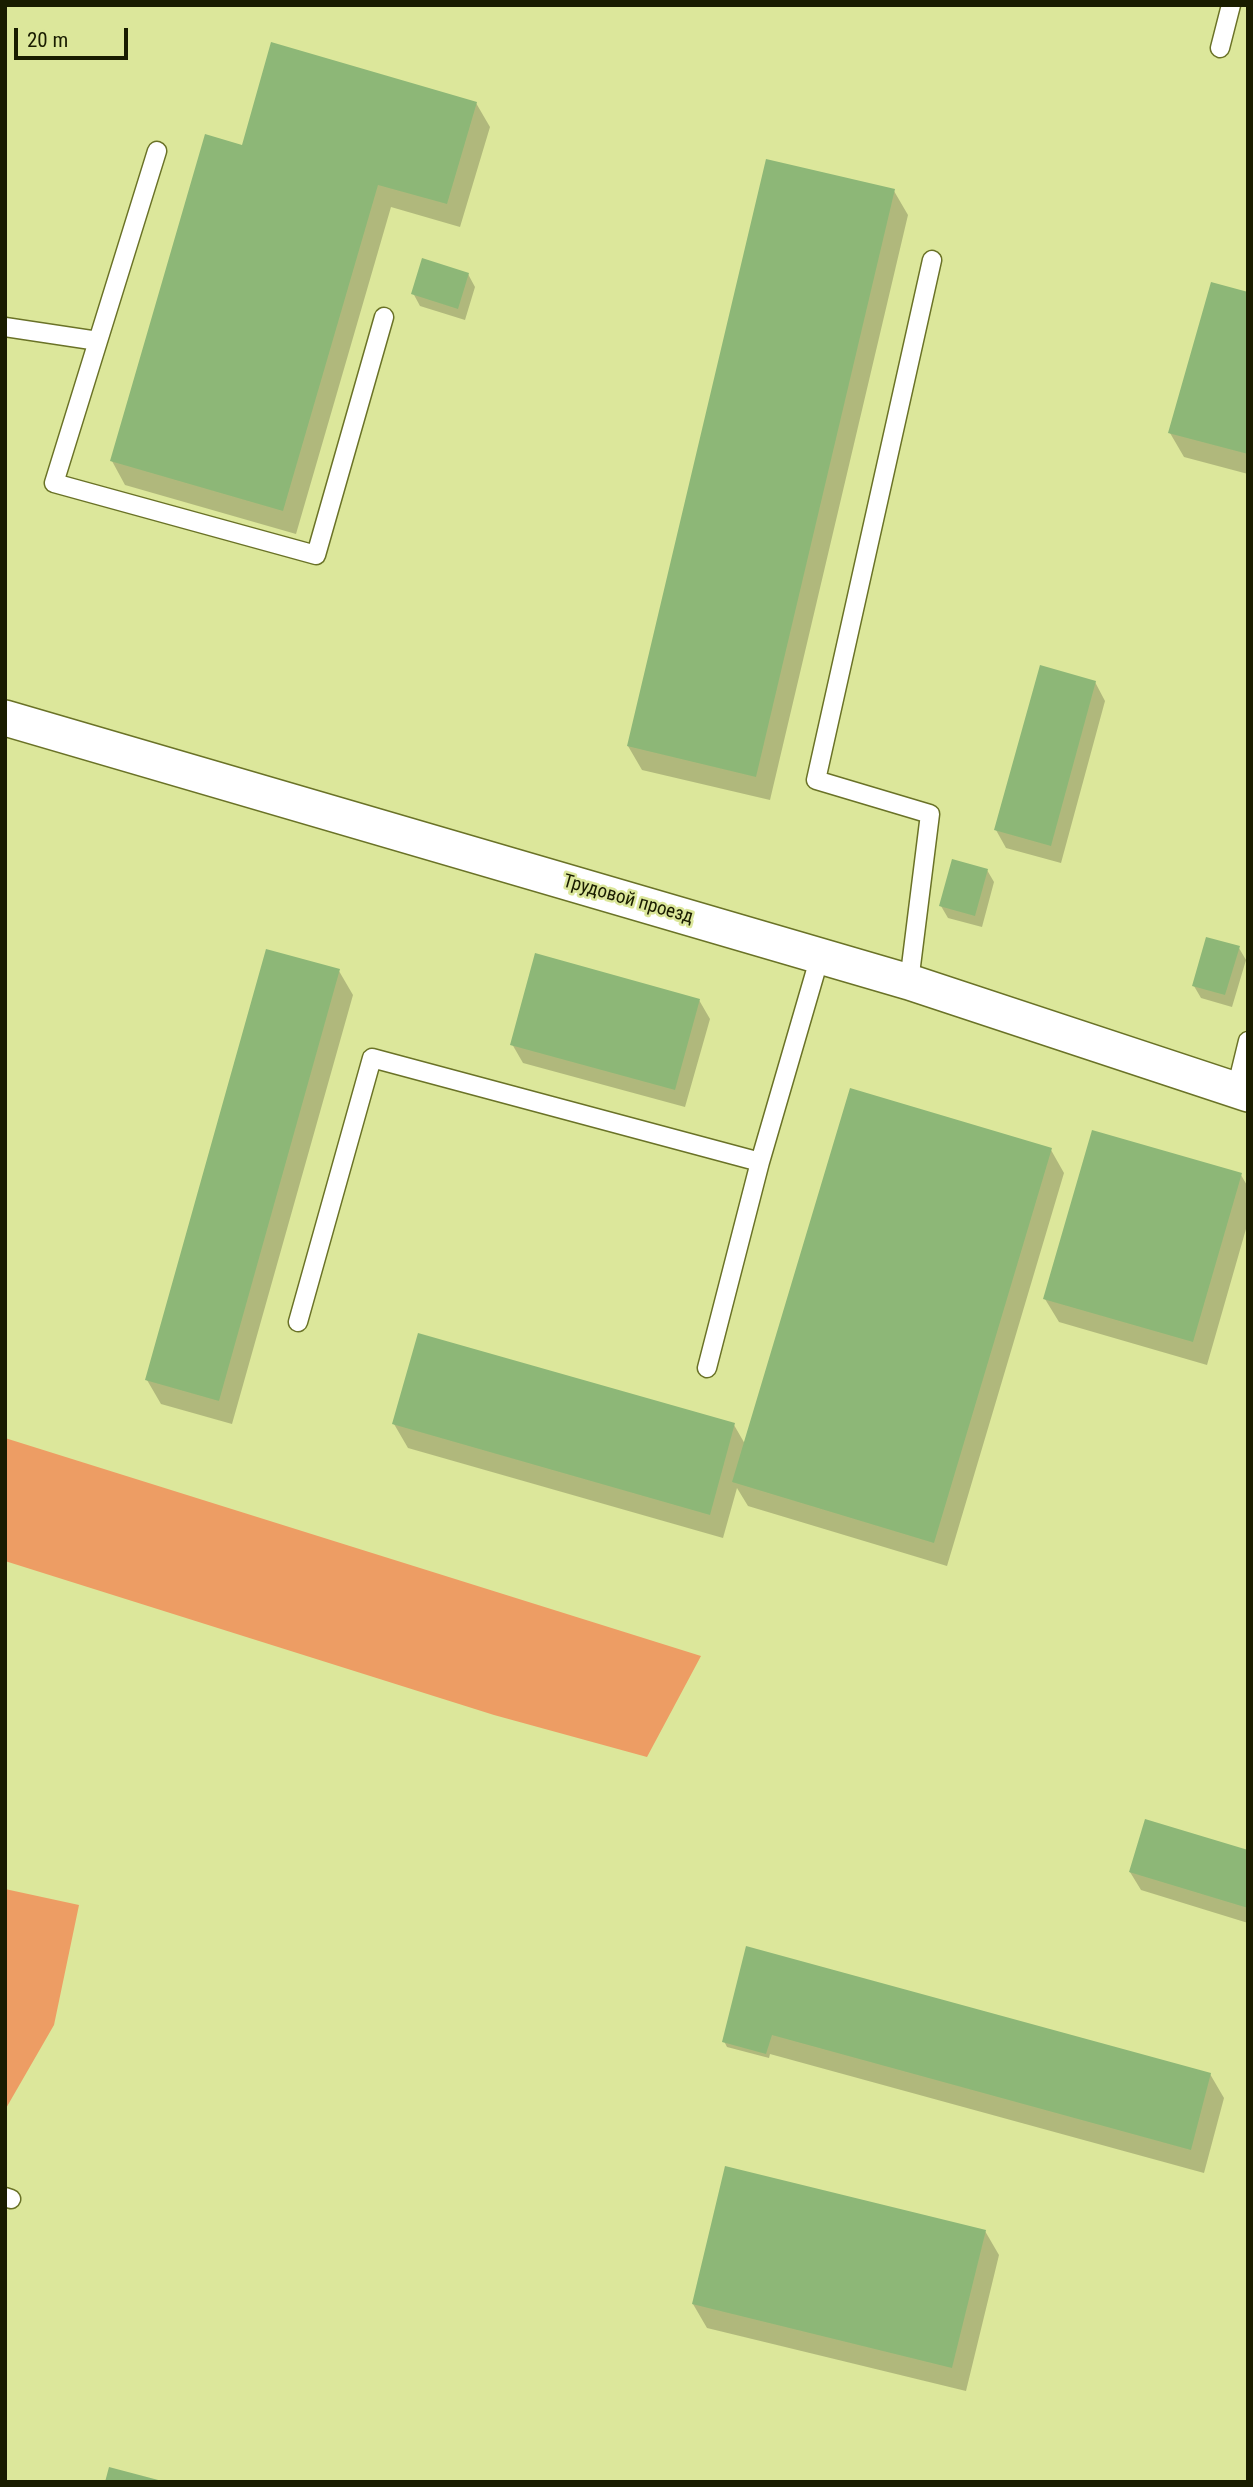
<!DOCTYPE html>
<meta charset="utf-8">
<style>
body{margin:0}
#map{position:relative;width:1253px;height:2487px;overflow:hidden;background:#dce79b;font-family:"Roboto Condensed",sans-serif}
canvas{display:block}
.frame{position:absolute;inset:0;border:7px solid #191c00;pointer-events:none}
.scale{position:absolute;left:14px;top:28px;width:114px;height:32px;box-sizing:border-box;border:4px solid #191c00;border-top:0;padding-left:9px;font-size:21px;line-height:24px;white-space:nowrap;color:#191c00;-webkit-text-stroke:5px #dce79b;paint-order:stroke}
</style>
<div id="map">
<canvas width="1253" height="2487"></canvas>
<div class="frame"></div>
<div class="scale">20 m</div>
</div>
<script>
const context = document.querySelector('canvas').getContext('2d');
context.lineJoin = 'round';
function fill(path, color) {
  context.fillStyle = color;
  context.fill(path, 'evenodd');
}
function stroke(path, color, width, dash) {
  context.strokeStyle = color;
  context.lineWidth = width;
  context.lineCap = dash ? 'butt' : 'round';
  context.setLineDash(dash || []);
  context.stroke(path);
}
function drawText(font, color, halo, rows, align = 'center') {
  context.font = font + ' "Roboto Condensed",sans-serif';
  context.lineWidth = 5;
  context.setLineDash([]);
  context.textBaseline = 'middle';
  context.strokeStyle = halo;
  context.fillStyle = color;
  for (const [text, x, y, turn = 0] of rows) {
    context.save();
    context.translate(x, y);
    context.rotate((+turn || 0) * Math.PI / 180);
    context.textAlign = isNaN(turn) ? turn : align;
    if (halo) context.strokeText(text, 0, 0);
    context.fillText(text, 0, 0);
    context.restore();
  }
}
const green = new Path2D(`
 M5 1438 701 1656 647 1757 494 1715 5 1561Z
 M5 1889 79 1905 54 2025 5 2110Z`);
const shadow = new Path2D(`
 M476 103 490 127 460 227 391 207 296 534 125 485 112 461 243 147Z
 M894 191 908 215 770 800 642 770 628 746Z
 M468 274 475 287 465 320 420 306 413 293Z
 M1248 294V474L1184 457 1170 433Z
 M1095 682 1105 701 1061 863 1006 848 996 830Z
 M987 870 994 882 982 927 948 918 941 906Z
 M1239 948 1246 960 1232 1007 1201 998 1194 986Z
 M339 971 353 995 232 1424 161 1404 147 1380Z
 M699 1000 710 1019 685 1107 523 1063 512 1044Z
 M1051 1150 1064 1173 947 1566 748 1506 737 1488 723 1538 408 1448 394 1424 734 1425 745 1444Z
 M1241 1175 1248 1187V1222L1207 1365 1059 1322 1045 1299Z
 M1248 1852V1923L1141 1890 1130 1872Z
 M728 2022 1210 2074 1224 2098 1204 2173 770 2054 769 2058 727 2047 724 2041Z
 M985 2231 999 2255 966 2391 707 2328 693 2304Z`);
const building = new Path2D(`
 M271 42 477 102 447 204 378 185 283 511 110 461 205 134 242 145Z
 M766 159 895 189 756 777 627 746Z
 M422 258 469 273 458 309 411 294Z
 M1211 282 1248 292V454L1168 433Z
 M1040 665 1096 681 1051 846 994 830Z
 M952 859 988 869 975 916 939 906Z
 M1206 937 1240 946 1225 995 1192 986Z
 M266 949 340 969 219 1401 145 1380Z
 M535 953 700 999 675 1090 510 1045Z
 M850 1088 1052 1148 934 1543 732 1482Z
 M1092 1130 1242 1173 1193 1342 1043 1299Z
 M418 1333 735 1423 710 1515 392 1424Z
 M1145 1819 1248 1850V1908L1129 1872Z
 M746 1946 1211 2073 1191 2150 772 2035 766 2054 722 2042Z
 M725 2166 986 2230 952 2368 692 2304Z
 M109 2467 162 2481 161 2482H105Z`);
const lane = new Path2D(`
 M1220 48 1231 5
 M5 327 98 341 54 483 316 555 384 317
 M98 341 157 151
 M909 982 930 814 816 780 932 260
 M1236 1090 1248 1041
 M298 1322 372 1058 760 1162
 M707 1368 760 1162 820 956
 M5 2197 11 2199`);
const street = new Path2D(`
 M5 718 909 982 1248 1094`);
const streetNames = [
 ["Трудовой проезд",628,900,16]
];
fill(green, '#ed9d64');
fill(shadow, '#0003');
fill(building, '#8db777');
stroke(lane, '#6a7227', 21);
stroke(street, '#6a7227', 38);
stroke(lane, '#fff', 18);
stroke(street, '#fff', 35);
drawText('19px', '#191c00', '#dce79b', streetNames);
</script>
